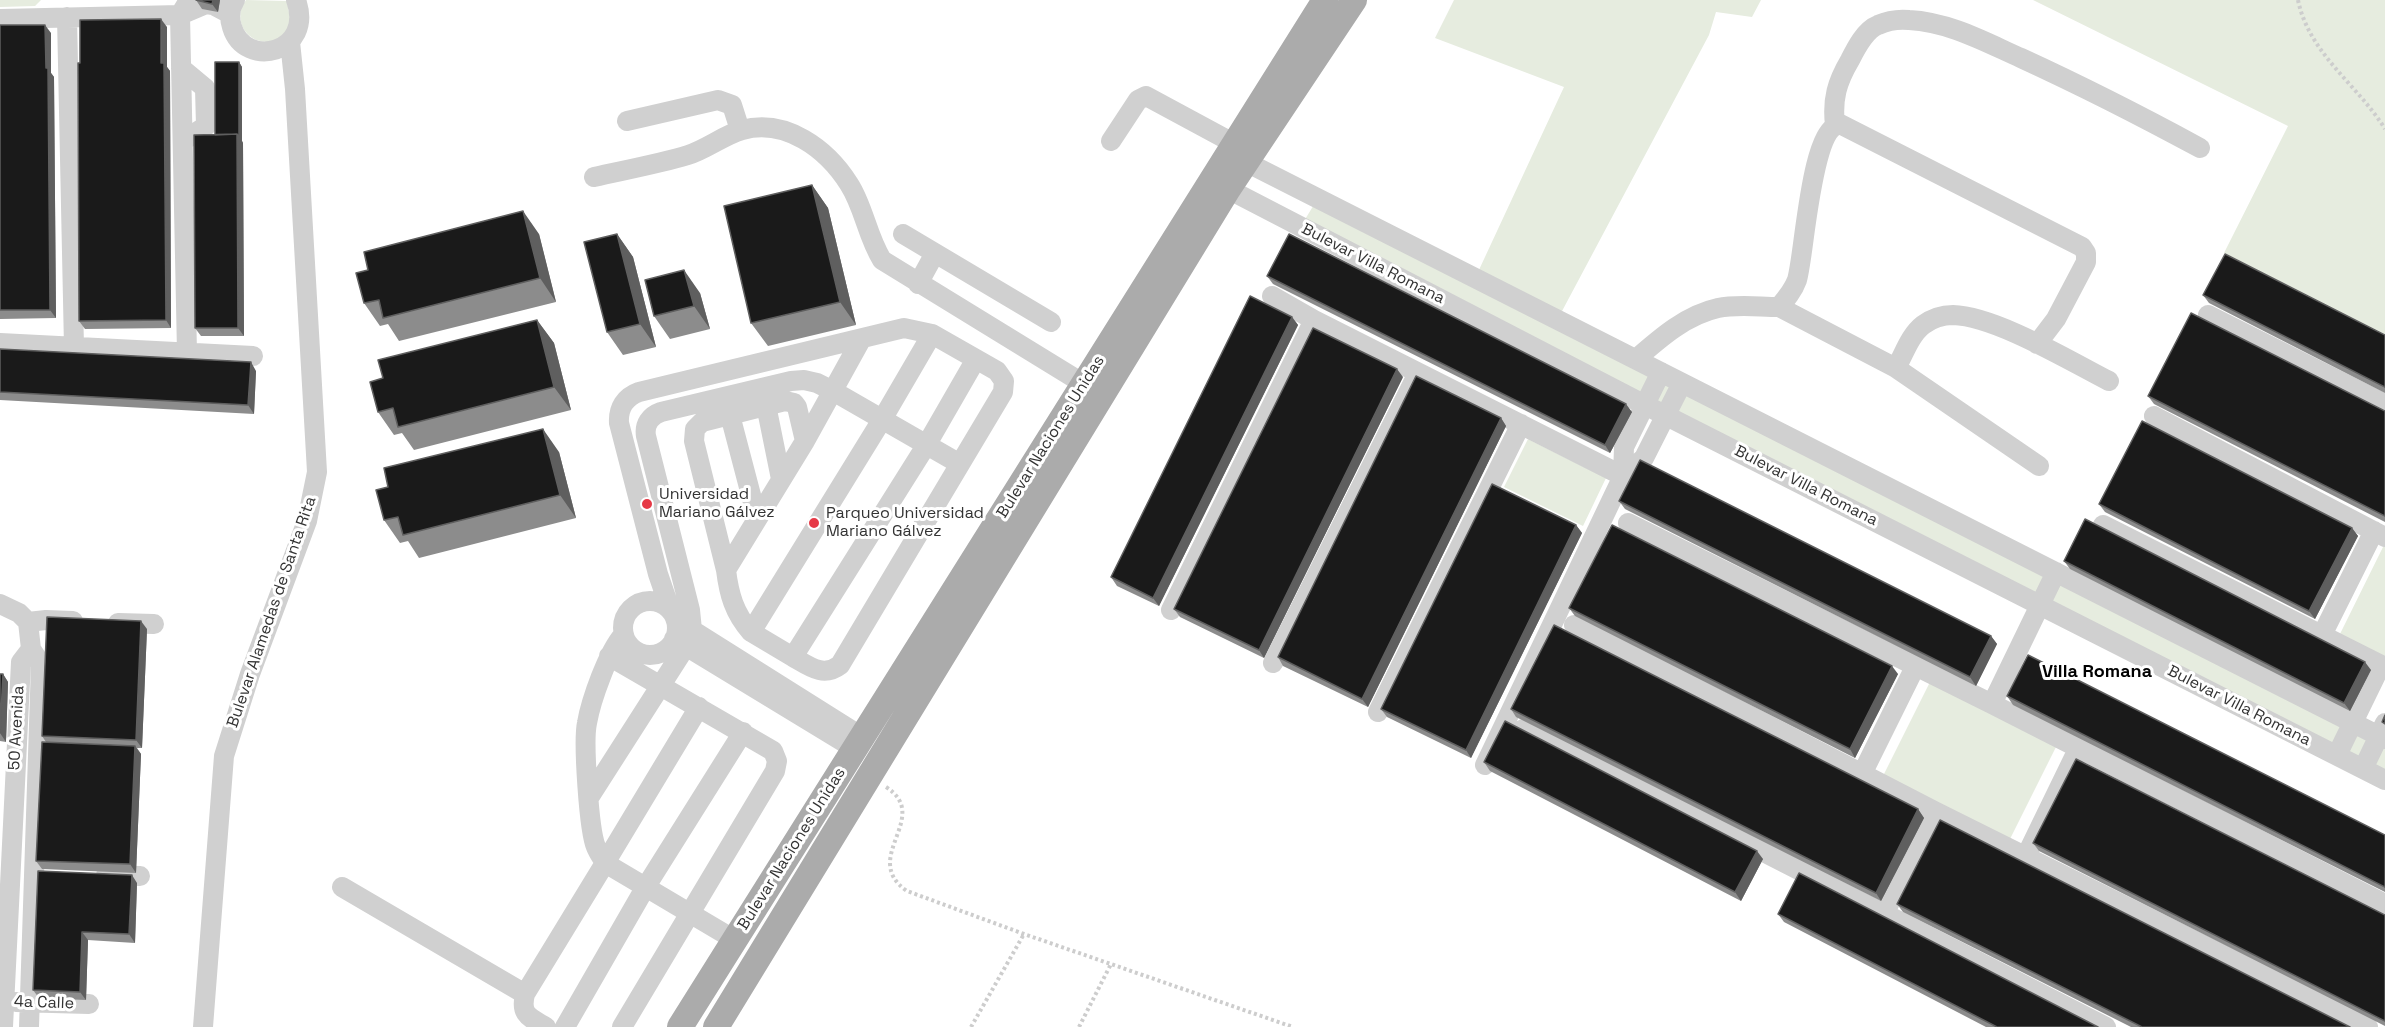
<!DOCTYPE html>
<meta charset="utf-8">
<style>
body{margin:0}
canvas{display:block;background:#fff}
</style>
<canvas width="2385" height="1027"></canvas>
<script>
const context = document.querySelector('canvas').getContext('2d');
context.lineJoin = 'round';
function fill(path, color) {
  context.fillStyle = color;
  context.fill(path, 'evenodd');
}
function stroke(path, color, width, dash) {
  context.strokeStyle = color;
  context.lineWidth = width;
  context.lineCap = dash ? 'butt' : 'round';
  context.setLineDash(dash || []);
  context.stroke(path);
}
function drawText(font, color, halo, rows, align = 'center') {
  context.font = font + ' "Space Grotesk",sans-serif';
  context.lineWidth = 6;
  context.setLineDash([]);
  context.textBaseline = 'middle';
  context.strokeStyle = halo;
  context.fillStyle = color;
  for (const [text, x, y, turn = 0] of rows) {
    context.save();
    context.translate(x, y);
    context.rotate((+turn || 0) * Math.PI / 180);
    context.textAlign = isNaN(turn) ? turn : align;
    if (halo) context.strokeText(text, 0, 0);
    context.fillText(text, 0, 0);
    context.restore();
  }
}
const green = new Path2D(`
 M0 0H41L35 6 0 7Z
 M246 0 287 1 291 25C288 29 284 37 279 39 253 51 229 23 246 0Z
 M1454 0H1761L1752 17 1716 12 1709 35 1561 313 1478 272 1564 87 1435 38Z
 M2033 0H2385V335L2224 253 2288 126Z
 M1318 198 2385 739V780L1301 226Z
 M1528 439 1606 478 1583 526 1504 487Z
 M2385 543V661L2338 638Z
 M1931 680 2058 743 2010 839 1883 776Z`);
const path = new Path2D(`
 M2298 0C2309 54 2358 85 2385 129
 M886 787C933 817 859 858 907 891L1024 934 1293 1027
 M971 1027 1024 934
 M1079 1027 1111 964`);
const minor = new Path2D(`
 M235 0C230 8 229 18 232 27 245 70 315 53 296 0
 M67 17 74 347
 M0 19 180 15 206 4 213 5 230 14
 M181 68 205 88 206 126 183 141
 M627 121 718 100 732 105 740 130
 M1835 125C1832 99 1837 82 1850 60 1856 48 1865 30 1878 25 1887 21 1899 19 1909 20 1949 22 1985 42 2021 58 2082 86 2141 116 2200 148
 M1111 141 1138 100 1146 96 1235 144
 M1246 162 2385 739
 M594 177C625 170 658 164 688 155 707 149 724 135 742 130 786 118 827 149 849 184 864 207 867 236 882 260L1084 384
 M1228 189 1645 405 2385 780
 M903 234 1051 322
 M918 284 935 253
 M1272 296 1314 320 1623 476
 M1779 307 1896 368 2039 466
 M2208 315 2385 404
 M862 338 805 441 726 570C729 594 734 613 751 632L883 418 932 334
 M0 343 253 356
 M187 353 180 15 189 0
 M1636 359C1660 338 1686 315 1718 308 1737 304 1759 307 1779 307 1786 299 1793 291 1797 280 1805 253 1810 129 1840 124L2082 247 2086 253V262L2056 319 2037 344
 M1896 368C1904 354 1910 335 1923 325 1931 319 1942 315 1953 315 1995 316 2070 361 2109 381
 M766 405 781 479
 M730 415 757 518
 M2154 416 2385 537
 M1623 476 1624 447 1661 372
 M1628 523 1992 704 2385 904
 M2103 525 2385 667
 M726 570 694 441 695 429 702 422 785 401 794 403 797 407 805 441
 M623 628a27 27 0 1 1 54 0a27 27 0 1 1-54 0Z
 M0 604 19 613 28 622 46 620 73 621
 M670 609 658 574 619 423C618 408 625 397 639 392L904 328 932 334 997 371 1004 381 1003 392 840 665C823 678 809 666 793 657
 M1171 610 1314 320
 M28 622 31 649 41 664 29 1027
 M118 623 154 624
 M1574 625 1936 812 2368 1027
 M692 630 862 737
 M751 632 793 657 927 444 976 359
 M2322 635 2374 531
 M674 639 855 749
 M609 656 773 751 777 761 775 771 622 1027
 M1273 663 1418 373
 M1992 704 2056 572
 M699 707 605 863 735 940
 M1378 712 1521 424
 M1523 729 2106 1027
 M2337 755 2381 665
 M1485 765 1623 476 1644 458 1682 383
 M2363 769 2385 723
 M1862 774 1915 667
 M590 796 686 646 692 630 690 610 646 436C644 424 650 416 661 412L791 381 804 380 817 383 833 391 960 464
 M2026 856 2078 749
 M106 875 140 876
 M342 887 525 994
 M1884 914 1936 812
 M16 1002 89 1004
 M3 1027 21 662 31 649
 M203 1027 224 756 250 674 307 521 317 472 295 89 290 42
 M546 1027C529 1017 520 1015 525 994L605 863C602 858 598 852 596 847 589 831 583 741 587 723 591 700 608 652 623 635
 M565 1027 645 888 743 732`);
const major = new Path2D(`
 M680 1027 1325 0
 M716 1027 1228 189 1354 0`);
const wall = new Path2D(`
 M196 0H220L218 12 202 9Z
 M0 25 51 33V73L54 77 56 318 0 319Z
 M167 27V67L170 71 171 328 85 329 79 321 80 63Z
 M239 62 242 67V141L243 143 244 336H201L195 328Z
 M812 185 828 208 856 325 768 346 751 323Z
 M539 234 556 302 399 341 388 324 380 326 364 303Z
 M617 234 633 257 656 347 623 355 607 332Z
 M1267 276 1632 412 1610 453 1273 284Z
 M700 293 710 329 670 339 654 316Z
 M2203 295 2385 335V393L2209 303Z
 M1292 317 1298 325 1159 606 1117 586 1111 577Z
 M537 320 554 343 571 410 414 450 402 433 394 435 378 412 383 378Z
 M0 349 256 371 254 414 0 400Z
 M1403 377 1264 658 1180 617 1174 609Z
 M2148 396 2385 411V522L2154 404Z
 M1501 418 1506 426 1368 707 1283 666 1278 657Z
 M559 452 576 518 419 558 408 541 400 543 384 520Z
 M1619 501 1991 636 1997 644 1976 686 1625 509Z
 M2099 504 2352 528 2358 536 2315 619 2105 512Z
 M1576 525 1582 533 1471 758 1387 717 1381 709Z
 M2064 561 2371 670 2350 711 2070 569Z
 M1569 608 1898 674 1855 758 1575 616Z
 M147 629 142 748H137L141 754 136 873 42 869 36 861 46 742 42 736Z
 M0 674H3L8 682 6 742 0 741Z
 M2007 696 2385 835V892L2013 705Z
 M1511 709 1918 809 1924 818 1881 901 1516 717Z
 M1484 762 1763 859 1741 901 1490 771Z
 M2033 843 2385 915V1026L2039 851Z
 M38 871 137 883 135 943 88 940 86 1000 39 998 33 990Z
 M1897 904 2350 1027H2131L1903 912Z
 M1778 914 2098 1027H1986L1784 922Z`);
const shadedWall = new Path2D(`
 M213 0H220L218 12 212 4Z
 M161 19 167 27V67L170 71 171 328 166 320Z
 M45 25 51 33V73L54 77 56 318 50 310Z
 M239 62 242 67V141L243 143 244 336 238 328 237 134Z
 M812 185 828 208 856 325 840 302Z
 M523 211 539 234 556 302 540 278Z
 M617 234 633 257 656 347 640 324Z
 M684 270 700 293 710 329 694 306Z
 M1292 317 1298 325 1159 606 1153 598Z
 M537 320 554 343 571 410 554 387Z
 M251 362 256 371 254 414 248 405Z
 M1397 369 1403 377 1264 658 1259 650Z
 M1626 404 1632 412 1610 453 1605 445Z
 M1501 418 1506 426 1368 707 1362 699Z
 M543 429 559 452 576 518 560 495Z
 M1576 525 1582 533 1471 758 1466 750Z
 M2352 528 2358 536 2315 619 2309 611Z
 M141 621 147 629 142 748 136 740Z
 M1991 636 1997 644 1976 686 1970 677Z
 M2365 662 2371 670 2350 711 2344 703Z
 M1892 666 1898 674 1855 758 1850 749Z
 M3 674 8 682 6 742 0 733Z
 M135 746 141 754 136 873 130 864Z
 M1918 809 1924 818 1881 901 1876 893Z
 M1757 851 1763 859 1741 901 1735 892Z
 M132 875 137 883 135 943 129 934Z
 M82 932 88 940 86 1000 80 992Z`);
const building = new Path2D(`
 M196 0H213L212 4Z
 M161 19V63H164L166 320 79 321 78 63H80V20Z
 M0 25H45L46 68H48L50 310H0Z
 M215 62H239V137L237 134 215 135Z
 M237 134 238 328H195L194 135Z
 M812 185 840 302 751 323 724 206Z
 M523 211 540 278 383 318 379 300 364 303 356 273 368 270 364 252Z
 M617 234 640 324 607 332 584 242Z
 M1289 234 1626 404 1605 445 1267 276Z
 M2225 254 2385 335V387L2203 295Z
 M684 270 694 306 654 316 645 280Z
 M1250 296 1292 317 1153 598 1111 577Z
 M2191 313 2385 411V516L2148 396Z
 M537 320 554 387 398 427 393 408 378 412 370 382 383 378 378 360Z
 M1313 328 1397 369 1259 650 1174 609Z
 M0 349 251 362 248 405 0 392Z
 M1416 376 1501 418 1362 699 1278 657Z
 M2142 421 2352 528 2309 611 2099 504Z
 M543 429 560 495 403 535 398 517 384 520 376 490 388 487 384 468Z
 M1640 460 1991 636 1970 677 1619 501Z
 M1492 484 1576 525 1466 750 1381 709Z
 M2085 519 2365 662 2344 703 2064 561Z
 M1612 525 1892 666 1850 749 1569 608Z
 M47 617 141 621 136 740 42 736Z
 M1554 625 1918 809 1876 893 1511 709Z
 M2028 655 2385 835V887L2007 696Z
 M0 674H3L0 733Z
 M2385 715V724L2382 722Z
 M1505 721 1757 851 1735 892 1484 762Z
 M42 742 135 746 130 864 36 861Z
 M2076 759 2385 915V1021L2033 843Z
 M1940 820 2350 1027H2142L1897 904Z
 M38 871 132 875 129 934 82 932 80 992 33 990Z
 M1799 873 2098 1027H1997L1778 914Z`);
const markers = [
 [647,504,6,"#e63946"],
 [814,523,6,"#e63946"]
];
const streetNames = [
 ["Bulevar Villa Romana",1373,264,27],
 ["Bulevar Naciones Unidas",1051,437,-58],
 ["Bulevar Villa Romana",1806,486,27],
 ["Bulevar Alamedas de Santa Rita",272,612,-71],
 ["Bulevar Villa Romana",2239,706,27],
 ["50 Avenida",17,728,-87],
 ["Bulevar Naciones Unidas",792,849,-58],
 ["4a Calle",44,1003,2]
];
const poiNames = [
 ["Universidad",659,495],
 ["Mariano Gálvez",659,513],
 ["Parqueo Universidad",826,514],
 ["Mariano Gálvez",826,532]
];
const neighbourhoodNames = [
 ["Villa Romana",2097,672]
];
fill(green, '#e6ecdf');
stroke(path, '#cdcdcd', 4, [3, 3]);
stroke(minor, '#d0d0d0', 20);
stroke(major, '#ababab', 26);
fill(wall, '#8c8c8c');
fill(shadedWall, '#5f5f5f');
fill(building, '#1a1a1a');
stroke(building, '#5f5f5f', 1.5);
for (const [x, y, r, color] of markers) {
  const dot = new Path2D();
  dot.arc(x, y, r, 0, 2 * Math.PI);
  context.fillStyle = color;
  context.fill(dot);
  stroke(dot, '#fff', 2);
}
drawText('16px', '#333', '#fff', streetNames);
drawText('16px', '#333', '#fff', poiNames, 'left');
drawText('bold 18px', '#000', '#fff', neighbourhoodNames);
</script>
